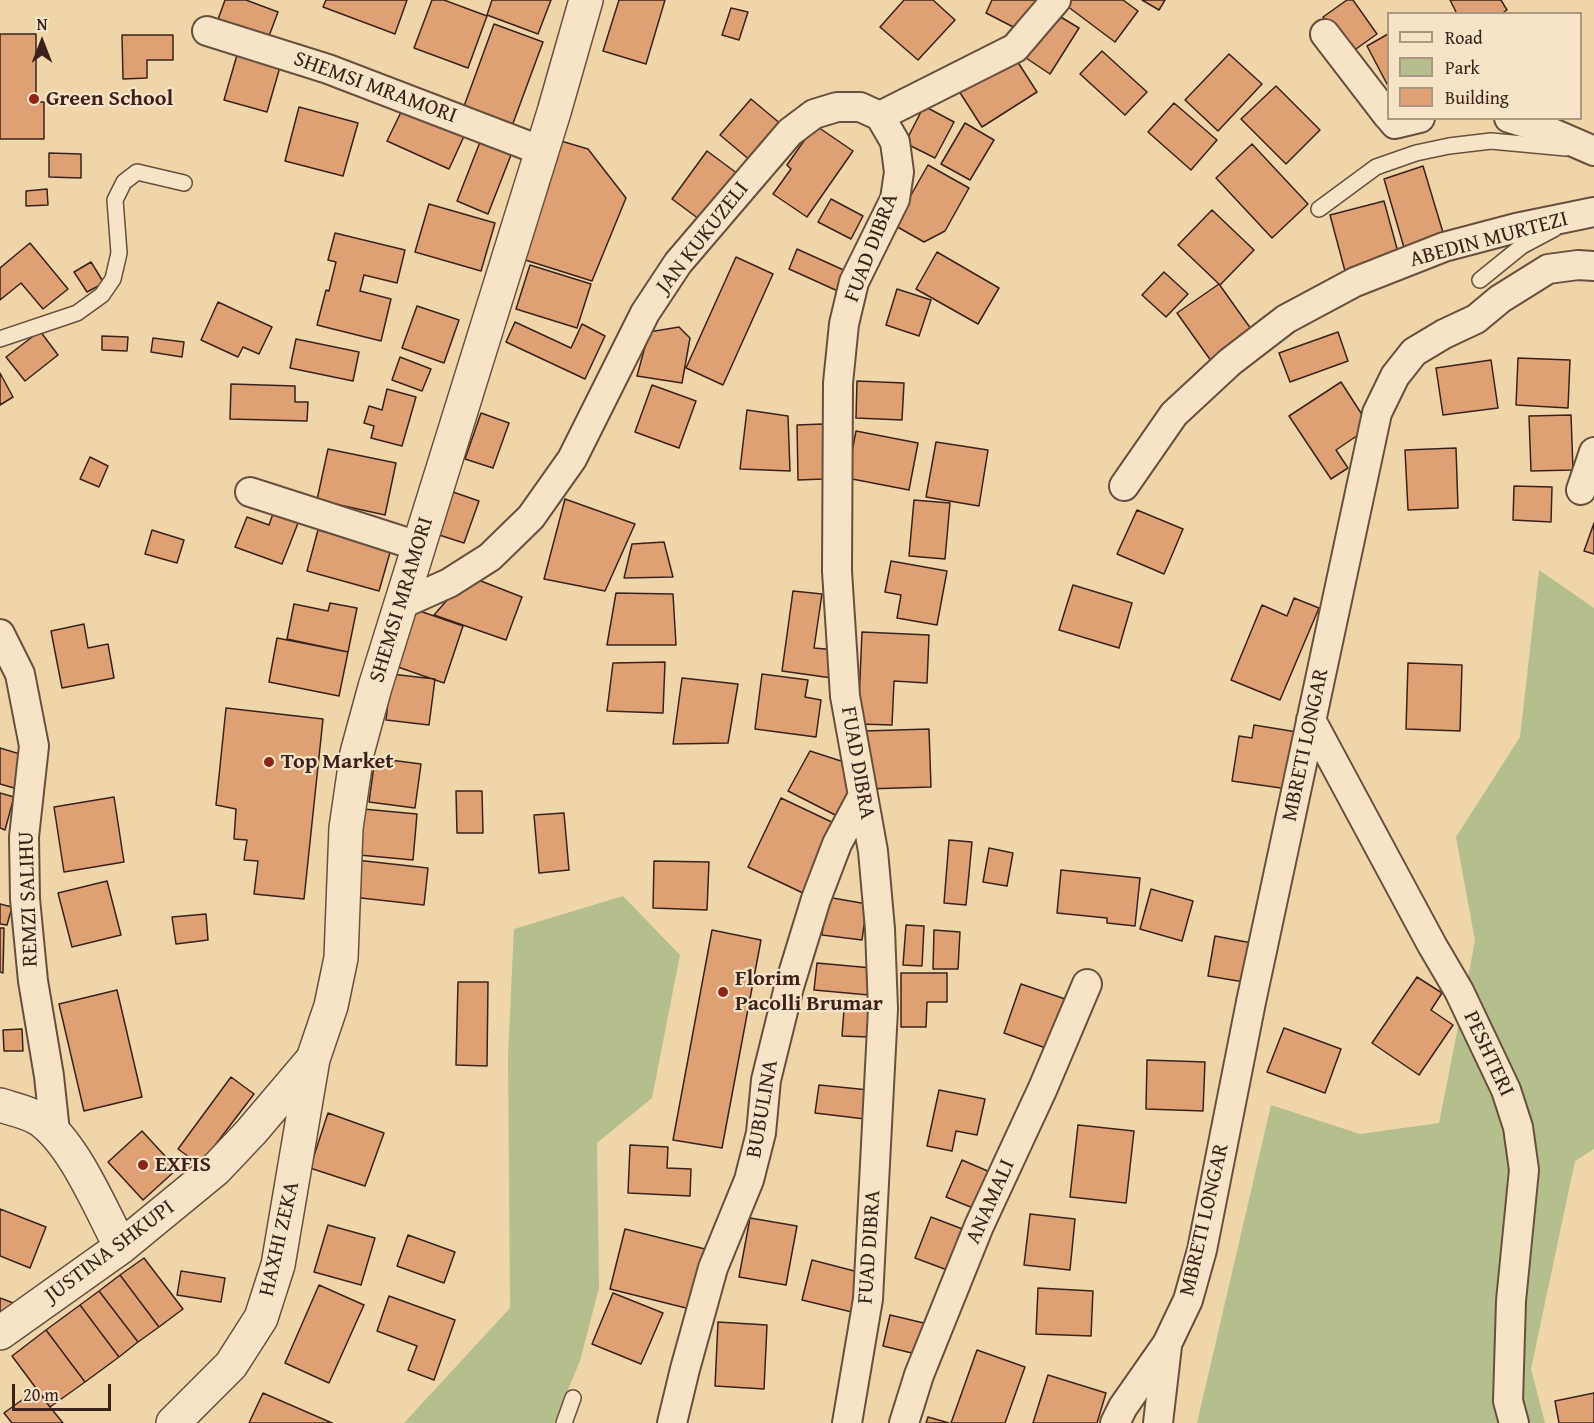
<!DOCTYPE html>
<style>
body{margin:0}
#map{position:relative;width:1594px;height:1423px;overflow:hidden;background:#efd6a9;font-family:"Gentium Book Plus",serif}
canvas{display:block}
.legend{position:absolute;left:1387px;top:12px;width:195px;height:108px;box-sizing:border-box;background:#f5e4c7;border:2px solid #ab9782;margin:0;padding:8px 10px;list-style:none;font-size:18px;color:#3b231b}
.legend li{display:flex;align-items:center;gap:12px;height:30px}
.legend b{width:30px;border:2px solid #ab9782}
.north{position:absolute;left:12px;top:12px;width:60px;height:60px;-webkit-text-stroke:4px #f5e4c7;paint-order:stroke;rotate:0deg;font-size:16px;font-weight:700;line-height:24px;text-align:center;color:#3b231b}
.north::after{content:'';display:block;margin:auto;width:21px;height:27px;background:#3b231b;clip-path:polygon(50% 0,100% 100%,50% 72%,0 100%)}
.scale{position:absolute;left:12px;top:1384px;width:99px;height:27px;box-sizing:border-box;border:3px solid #3b231b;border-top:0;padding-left:8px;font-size:18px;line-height:21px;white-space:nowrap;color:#3b231b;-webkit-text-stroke:4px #f5e4c7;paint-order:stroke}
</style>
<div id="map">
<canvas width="1594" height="1423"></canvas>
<ul class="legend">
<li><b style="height:8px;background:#f5e4c7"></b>Road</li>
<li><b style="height:16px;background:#b5bf8b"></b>Park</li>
<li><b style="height:16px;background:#dfa073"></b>Building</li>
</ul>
<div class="north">N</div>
<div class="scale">20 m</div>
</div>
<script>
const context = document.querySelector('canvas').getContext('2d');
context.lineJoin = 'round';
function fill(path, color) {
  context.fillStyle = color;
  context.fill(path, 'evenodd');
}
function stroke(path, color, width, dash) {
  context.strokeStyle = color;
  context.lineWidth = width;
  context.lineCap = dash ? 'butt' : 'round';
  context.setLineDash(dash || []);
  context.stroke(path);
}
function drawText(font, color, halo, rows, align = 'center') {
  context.font = font + ' "Gentium Book Plus",serif';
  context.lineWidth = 4.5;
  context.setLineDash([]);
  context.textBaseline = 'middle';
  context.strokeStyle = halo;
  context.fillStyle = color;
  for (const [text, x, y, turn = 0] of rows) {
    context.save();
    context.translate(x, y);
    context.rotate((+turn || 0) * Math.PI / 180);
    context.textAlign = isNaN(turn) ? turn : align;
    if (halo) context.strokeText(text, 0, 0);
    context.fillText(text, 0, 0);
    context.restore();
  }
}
const green = new Path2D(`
 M1539 570 1594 608V1149L1575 1161 1531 1369 1545 1423H1197L1271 1105 1360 1134 1439 1123 1475 941 1456 837 1520 737Z
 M623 896 680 955 652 1098 597 1143 599 1288 580 1361 554 1423H404L510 1308 508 1055 514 929Z`);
const building = new Path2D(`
 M225 0H246L278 12 266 44 216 25Z
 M326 0H407L395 34 323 7Z
 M432 0H444L487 16 468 68 414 48Z
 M492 0H551L538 34 487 15Z
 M619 0H665L646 64 603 51Z
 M904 0H933L955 20 918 60 880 27Z
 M992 0H1041L1025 33 986 13Z
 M1071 0H1123L1138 11 1115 42 1067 6Z
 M1142 0H1165L1159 10Z
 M1347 0H1353L1377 34 1349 54 1323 17Z
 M1450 0H1501L1507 10 1501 14H1457Z
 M731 8 748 12 739 40 722 35Z
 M1054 13 1079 28 1050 74 1026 58Z
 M494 24 543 42 512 126 463 109Z
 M0 34H36V102H44V139H0Z
 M1388 34V86L1367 46Z
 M122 35H173V60H147V78L123 79Z
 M1102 51 1147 92 1125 115 1080 74Z
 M1012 53 1037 92 982 127 957 88Z
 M1229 54 1262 84 1218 131 1185 100Z
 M237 55 280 67 267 112 224 100Z
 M1276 86 1320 130 1286 164 1241 119Z
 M751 99 788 130 757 166 720 135Z
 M1174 103 1217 140 1191 170 1148 132Z
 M404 106 465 134 449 169 387 141Z
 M924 106 954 122 935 158 905 143Z
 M299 107 358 123 343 176 285 161Z
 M965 123 994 140 970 180 941 164Z
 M815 125 853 151 807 217 773 194 791 169 787 165Z
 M561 141 588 149 626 198 592 281 519 258Z
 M480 142 511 155 488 214 457 201Z
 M1252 144 1308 204 1272 238 1216 178Z
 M707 151 738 174 703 222 672 199Z
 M49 153 81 154V178L49 177Z
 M928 165 969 188 945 231 924 242 894 225Z
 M1423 166 1445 239 1405 251 1384 179Z
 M47 189 48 205 26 206V191Z
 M831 199 863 216 851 239 818 222Z
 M1384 201 1399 256 1345 271 1330 215Z
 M429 204 495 223 481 271 415 252Z
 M1212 210 1254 250 1220 285 1178 245Z
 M335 233 405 250 397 283 364 275 360 291 391 299 381 341 317 325 326 290 329 291 336 262 328 260Z
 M30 243 68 289 43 309 21 283 0 300V268Z
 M797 249 848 272 840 292 789 269Z
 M937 252 999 288 978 324 916 289Z
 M736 257 773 274 723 385 686 368Z
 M91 262 104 283 87 292 74 272Z
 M530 265 591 284 577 328 516 309Z
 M1164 272 1188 294 1166 317 1142 295Z
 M1219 284 1256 336 1214 365 1177 313Z
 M897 289 931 300 919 336 886 325Z
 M218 302 272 327 259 354 243 347 238 357 201 340Z
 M417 306 459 320 444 363 402 348Z
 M515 322 571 348 582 324 605 336 585 379 506 342Z
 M679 327 690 338 682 383 637 376 649 332Z
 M40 331 58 355 25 381 6 357Z
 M1338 332 1348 361 1290 382 1279 353Z
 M102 336 128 337 127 351 102 350Z
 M153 338 184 342 182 357 151 352Z
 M296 339 359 352 353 381 290 368Z
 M400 357 431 369 422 391 392 380Z
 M1518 358 1570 360 1568 408 1516 405Z
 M1491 360 1498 408 1443 415 1436 368Z
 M0 373 13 397 0 405Z
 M857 381 904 383 902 420 856 418Z
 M1341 382 1370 427 1336 450 1348 468 1331 479 1289 416Z
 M231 384 295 386V402H308L307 421 230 419Z
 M652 385 696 401 679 448 635 432Z
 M387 389 416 397 402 446 371 438 374 426 364 423 369 406 382 410Z
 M747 410 788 416 790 471 740 469Z
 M481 413 509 423 493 468 465 459Z
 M1571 415 1573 470 1531 471 1529 416Z
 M823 424 824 479 798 480 797 425Z
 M856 431 918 443 909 490 847 478Z
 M936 442 988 450 979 506 926 497Z
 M1456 448 1458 508 1408 510 1405 450Z
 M328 449 396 463 385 515 317 500Z
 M90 457 108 466 99 487 80 479Z
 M1514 486 1552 487 1551 522 1513 520Z
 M450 491 479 501 464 543 436 534Z
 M565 499 635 524 605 591 544 579Z
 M914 500 950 503 945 559 909 556Z
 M275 508 300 518 282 564 235 547 247 517 269 525Z
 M1137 510 1183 529 1164 574 1117 554Z
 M1594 523V554L1584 551Z
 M152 530 184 540 177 563 145 554Z
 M318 530 391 549 379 591 307 571Z
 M664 542 673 577 624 578 632 544Z
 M891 561 947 571 937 625 897 618 901 595 885 592Z
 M468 576 522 597 506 640 434 615Z
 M1073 585 1132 603 1119 648 1059 630Z
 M793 591 822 594 814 648 836 650 832 678 782 671Z
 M616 593 673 594 676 645H607Z
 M1294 598 1319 608 1280 700 1231 680 1262 605 1287 616Z
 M330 603 357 608 348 652 287 639 294 604 328 611Z
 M414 609 463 626 444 683 395 666Z
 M84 624 88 648 108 644 114 678 62 688 51 631Z
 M862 632 929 635 927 683 894 681 892 725 858 724Z
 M277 638 348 652 339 696 269 682Z
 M665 662 663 713 607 711 613 663Z
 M1408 663 1462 665 1460 731 1406 729Z
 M391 674 435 679 429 725 386 720Z
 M762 674 808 680 805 697 821 700 816 737 755 729Z
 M682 678 738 684 728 743 673 744Z
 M226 708 323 719 304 899 254 894 258 861 244 860 247 840 234 839 236 809 216 805Z
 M1254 725 1303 733 1295 790 1232 781 1239 736 1252 738Z
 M929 729 931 787 865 789 864 731Z
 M0 748 23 755 14 788 0 784Z
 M810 751 844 762 857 790 843 819 788 791Z
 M375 758 421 764 415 808 369 802Z
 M456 791H482L483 833H457Z
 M0 793 14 797 5 830 0 828Z
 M114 797 124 862 64 872 54 807Z
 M781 798 838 825 805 894 748 867Z
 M363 809 417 814 413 860 359 855Z
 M564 813 569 870 539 873 534 815Z
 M949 840 972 842 966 905 944 903Z
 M989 848 1013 853 1007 886 983 882Z
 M356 860 428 868 424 905 352 897Z
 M654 861 709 862 707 910 653 908Z
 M1061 870 1140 878 1135 926 1107 923V918L1057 913Z
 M107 881 121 935 72 947 58 893Z
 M1151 889 1193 901 1182 941 1140 929Z
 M827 897 867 904 862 940 822 935Z
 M0 904 12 907 7 925 0 924Z
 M206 914 208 940 176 944 172 917Z
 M906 925 924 926 922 966 903 965Z
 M0 928H4L3 973 0 972Z
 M712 930 761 940 722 1148 673 1140Z
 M934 930 960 932 958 969H933Z
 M1215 936 1257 944 1250 983 1208 976Z
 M817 963 872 968 869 995 814 990Z
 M901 973H947V1002H927L926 1027H901Z
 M1417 977 1442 993 1431 1010 1453 1025 1419 1075 1372 1043Z
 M458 982H488L487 1066 456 1065Z
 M1021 984 1071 1001 1054 1051 1004 1033Z
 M117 990 142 1097 84 1111 59 1004Z
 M844 1010 871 1011 869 1037 842 1036Z
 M1284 1028 1341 1049 1325 1093 1267 1072Z
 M22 1029 23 1051H4L3 1030Z
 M1147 1060 1205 1062 1203 1111 1146 1109Z
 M231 1077 254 1094 200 1165 178 1149Z
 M819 1085 869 1090 865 1119 815 1113Z
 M939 1090 985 1099 977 1135 956 1131 952 1151 927 1146Z
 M328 1113 384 1133 365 1186 310 1168Z
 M1078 1125 1134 1131 1126 1203 1070 1197Z
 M142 1131 177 1169 143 1200 108 1162Z
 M630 1145 668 1147 667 1168 691 1169 690 1196 628 1193Z
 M962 1160 990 1172 973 1208 946 1197Z
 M0 1209 46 1227 30 1268 0 1256Z
 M1030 1214 1075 1219 1070 1270 1024 1265Z
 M931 1217 973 1233 958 1274 915 1258Z
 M750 1218 797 1226 786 1285 739 1277Z
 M328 1225 375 1238 361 1285 314 1272Z
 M625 1229 709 1250 694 1310 610 1289Z
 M408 1235 455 1252 444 1283 397 1266Z
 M144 1258 183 1309 159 1327 120 1275Z
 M812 1260 866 1274 856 1313 802 1300Z
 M181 1271 225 1278 221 1302 177 1295Z
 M120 1275 159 1327 138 1342 99 1291Z
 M319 1285 364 1305 329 1383 285 1363Z
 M1038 1288 1093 1291 1091 1336 1036 1334Z
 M99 1291 138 1342 119 1357 80 1305Z
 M613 1293 663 1313 641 1364 592 1344Z
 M389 1296 455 1320 434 1380 408 1370 417 1346 377 1331Z
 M0 1298 16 1304 0 1325Z
 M80 1305 119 1357 85 1382 46 1330Z
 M890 1315 928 1324 920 1355 883 1346Z
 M718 1322 767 1325 764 1389 715 1386Z
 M46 1330 85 1382 50 1407 12 1356Z
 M977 1350 1025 1367 1005 1423H951Z
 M1048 1375 1106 1393 1097 1423H1033Z
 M37 1389 50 1407 63 1423H12L4 1413Z
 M263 1393 332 1423H249Z
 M1594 1393V1423H1559L1555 1401Z
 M928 1417 949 1423H926Z`);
const service = new Path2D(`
 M1319 209 1376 167 1416 153 1449 146 1491 141 1566 148
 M1480 280 1522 246 1554 229
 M0 339 77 313 102 295 113 279 119 253 115 200 124 182 137 172 184 183
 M564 1423 573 1398`);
const minor = new Path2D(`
 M207 31 328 69 542 151
 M1325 34 1388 116
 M880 116 1015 48 1056 0
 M1390 118 1395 124 1420 118
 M1509 118 1541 128 1594 151
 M1124 486 1174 414 1230 362 1286 319 1355 282 1444 247 1516 228 1594 212
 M1581 490 1594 452
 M250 492 418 546
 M402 604 449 583 490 557 531 517 572 459 645 313 678 263 790 132 814 114 837 107H860L880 116
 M0 634 20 674 34 746 24 837 25 899 33 981 49 1076 55 1132
 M1311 720 1432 945 1459 991 1506 1090 1518 1127 1524 1170 1511 1301 1508 1401 1514 1423
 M672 1423 685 1369 713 1268 749 1180 761 1133 766 1080 789 987 816 899 837 844 862 797
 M847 1423 868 1299 883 1009 880 929 873 851 845 696 837 571 838 383 844 324 854 282 895 199 899 172 895 142 880 116
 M904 1423 919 1375 979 1226 1043 1088 1087 984
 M1115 1423 1123 1407 1167 1344 1188 1300 1202 1250 1251 1002 1377 413 1395 376 1414 352 1444 334 1476 319 1500 299 1548 269 1578 265 1594 266
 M1158 1423 1167 1346`);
const tertiary = new Path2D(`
 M0 1105C12 1109 28 1112 39 1119 74 1143 100 1208 121 1247
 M0 1333 121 1247 216 1169 251 1132 313 1059
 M173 1423 231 1365 261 1318 278 1265 313 1059 331 1006 341 958 346 828 357 753 375 687 554 112 586 0`);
const markers = [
 [34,99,6,"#8f2418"],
 [269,762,6,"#8f2418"],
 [723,992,6,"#8f2418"],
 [143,1165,6,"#8f2418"]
];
const streetNames = [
 ["SHEMSI MRAMORI",375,88,20],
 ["JAN KUKUZELI",703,238,-52],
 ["ABEDIN MURTEZI",1489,240,-15],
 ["FUAD DIBRA",872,248,-69],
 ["SHEMSI MRAMORI",402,600,-73],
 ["MBRETI LONGAR",1306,745,-78],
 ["FUAD DIBRA",857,763,80],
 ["REMZI SALIHU",29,899,-92],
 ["PESHTERI",1488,1054,65],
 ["BUBULINA",763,1109,-80],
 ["ANAMALI",991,1202,-66],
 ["MBRETI LONGAR",1205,1220,-77],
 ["HAXHI ZEKA",280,1239,-77],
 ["FUAD DIBRA",870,1247,-86],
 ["JUSTINA SHKUPI",110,1252,-37]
];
const poiNames = [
 ["Green School",46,99],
 ["Top Market",281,762],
 ["Florim",735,979],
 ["Pacolli Brumar",735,1004],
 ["EXFIS",155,1165]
];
fill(green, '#b5bf8b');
fill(building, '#dfa073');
stroke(building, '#3b231b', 1.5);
stroke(service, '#68503e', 18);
stroke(minor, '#68503e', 32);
stroke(tertiary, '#68503e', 36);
stroke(service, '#f5e4c7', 15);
stroke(minor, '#f5e4c7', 28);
stroke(tertiary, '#f5e4c7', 33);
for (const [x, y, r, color] of markers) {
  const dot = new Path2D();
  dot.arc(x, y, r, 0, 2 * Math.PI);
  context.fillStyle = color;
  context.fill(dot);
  stroke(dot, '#f5e4c7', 2);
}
drawText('22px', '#3b231b', '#f5e4c7', streetNames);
drawText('bold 22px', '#3b231b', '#f5e4c7', poiNames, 'left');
</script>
